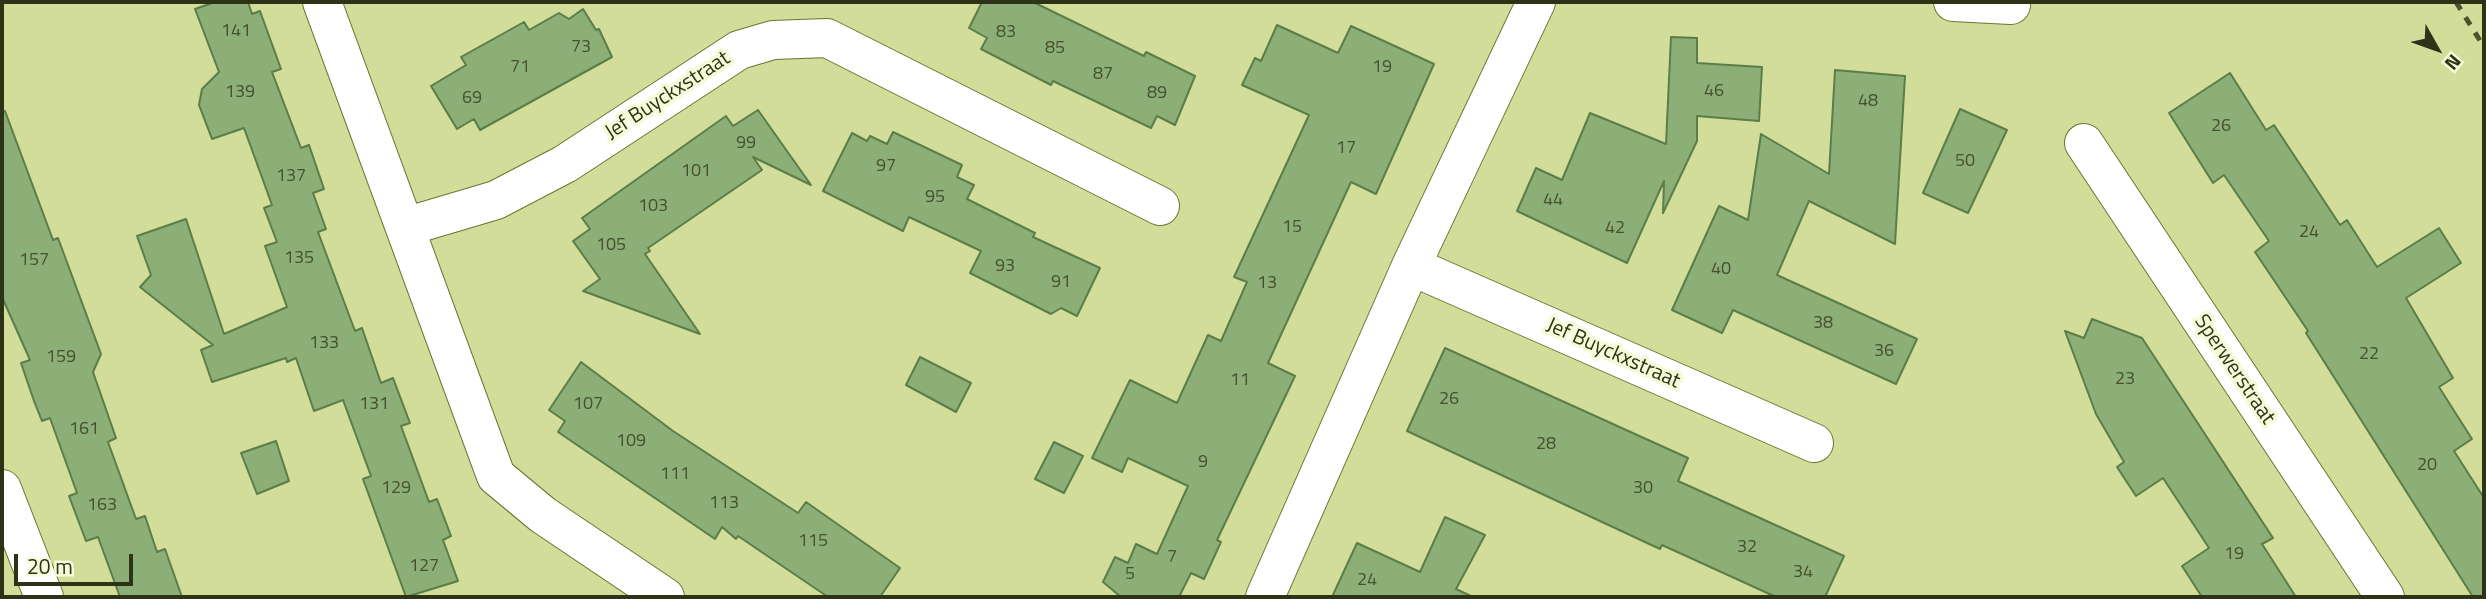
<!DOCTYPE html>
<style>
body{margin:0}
#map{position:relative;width:2486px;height:599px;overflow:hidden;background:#d3dd9a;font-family:"Titillium Web",sans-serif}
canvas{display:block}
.frame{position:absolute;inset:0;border:4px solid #2e3217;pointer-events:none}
.north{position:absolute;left:2402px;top:14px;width:70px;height:70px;-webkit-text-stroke:5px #f5fad9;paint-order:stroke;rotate:130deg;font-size:19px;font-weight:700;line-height:28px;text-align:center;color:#2e3217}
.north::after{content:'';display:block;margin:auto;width:24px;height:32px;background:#2e3217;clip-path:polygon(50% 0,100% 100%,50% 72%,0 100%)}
.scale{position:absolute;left:14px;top:554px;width:119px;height:32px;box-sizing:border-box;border:4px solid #2e3217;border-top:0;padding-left:9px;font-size:21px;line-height:24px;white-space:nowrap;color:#2e3217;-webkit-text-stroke:5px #f5fad9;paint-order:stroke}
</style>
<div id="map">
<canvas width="2486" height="599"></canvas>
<div class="frame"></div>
<div class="north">N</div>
<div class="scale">20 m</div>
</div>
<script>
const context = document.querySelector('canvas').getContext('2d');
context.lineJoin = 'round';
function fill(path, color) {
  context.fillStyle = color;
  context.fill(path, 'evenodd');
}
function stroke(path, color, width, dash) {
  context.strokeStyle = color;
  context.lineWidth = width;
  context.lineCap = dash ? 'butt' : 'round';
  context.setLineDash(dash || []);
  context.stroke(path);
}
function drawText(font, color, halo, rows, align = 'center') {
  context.font = font + ' "Titillium Web",sans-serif';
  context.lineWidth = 7;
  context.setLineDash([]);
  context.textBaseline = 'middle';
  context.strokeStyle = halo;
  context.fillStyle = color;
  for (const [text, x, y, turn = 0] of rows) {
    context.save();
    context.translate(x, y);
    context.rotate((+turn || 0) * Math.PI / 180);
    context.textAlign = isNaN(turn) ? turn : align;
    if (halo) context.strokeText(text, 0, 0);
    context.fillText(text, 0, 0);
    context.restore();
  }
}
const building = new Path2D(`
 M215 2H248L252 14 260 11 281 69 272 72 301 148 309 145 324 189 313 193 326 229 318 232 355 331 362 328 381 383 393 378 410 423 401 426 429 502 437 499 451 536 443 540 458 581 406 597 363 479 371 476 343 400 314 411 296 358 287 362 286 358 212 382 201 350 213 345 140 287 151 275 137 236 186 219 224 334 287 307 265 246 277 242 264 208 272 205 244 128 212 139 199 105 202 89 219 72 195 9Z
 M982 2H1033L1144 56 1146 52 1195 76 1175 125 1157 116 1151 128 1053 81 1051 85 981 49 987 38 969 28Z
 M583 9 596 30 599 29 612 57 480 130 474 119 457 129 431 86 466 65 461 57 524 22 529 30 559 13 569 19Z
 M1277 25 1338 53 1351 26 1434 64 1376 194 1351 182 1268 363 1295 376 1217 540 1221 542 1204 579 1191 573 1179 597H1121L1103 582 1115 557 1128 563 1136 544 1157 554 1188 486 1128 458 1122 472 1092 458 1130 380 1177 403 1208 335 1221 341 1247 282 1234 277 1309 115 1242 85 1255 58 1261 61Z
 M1671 37 1697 38V63L1762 67 1759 121 1697 116V141L1663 213 1664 181 1627 263 1517 211 1536 168 1562 180 1590 113 1666 144Z
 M1835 70 1905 76 1895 244 1809 201 1777 275 1917 339 1896 384 1733 310 1722 333 1672 310 1719 206 1748 220 1761 134 1829 174Z
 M2230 73 2266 130 2274 125 2340 225 2347 220 2377 267 2439 228 2461 263 2406 298 2453 378 2439 387 2472 439 2454 451 2484 498V597H2473L2306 333 2308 331 2255 252 2269 241 2224 175 2213 183 2169 113Z
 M1960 109 2007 130 1968 213 1923 193Z
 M758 110 811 185 753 157 762 170 648 248 650 251 645 254 700 334 583 291 600 279 573 241 590 229 582 218 726 116 733 126Z
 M5 111 53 240 58 238 101 354 93 372 116 438 108 442 136 519 145 516 157 552 165 549 182 597H120L98 537 86 541 69 496 77 493 50 418 42 421 34 401 21 363 30 360 2 297V112Z
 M893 132 962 165 957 177 974 185 967 199 1035 233 1033 237 1100 268 1077 316 1061 308 1051 314 970 273 981 251 909 217 903 231 823 191 852 133 867 141 870 136 887 144Z
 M2092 319 2142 338 2273 538 2262 544 2296 597H2202L2182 566 2209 548 2163 478 2136 496 2117 467 2124 462 2096 414 2065 331 2084 338Z
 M1445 348 1688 458 1678 481 1844 556 1825 597H1776L1662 545 1660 549 1407 431Z
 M920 357 971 383 956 412 906 385Z
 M581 362 673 431 798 513 806 502 900 568 880 597H828L738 536 736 539 722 527 715 539 558 432 565 421 549 410Z
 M276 441 289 481 257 494 241 453Z
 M1054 442 1083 456 1064 493 1035 479Z
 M1445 517 1485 535 1456 589 1473 597H1332L1357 543 1420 572Z`);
const street = new Path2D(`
 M322 2 496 476 543 515 665 597
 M1953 2 2011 5
 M2084 143 2385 597
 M405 227 496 200 565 164 739 50 773 40 827 38 1160 206
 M1411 266 1814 443
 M2 489 44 597
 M1265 597 1411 266 1536 2`);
const rail = new Path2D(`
 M2456 2 2484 47`);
const numberNames = [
 ["141",236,32],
 ["83",1006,33],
 ["73",581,48],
 ["85",1055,49],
 ["71",520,68],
 ["19",1382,68],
 ["87",1103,75],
 ["46",1714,92],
 ["139",240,93],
 ["89",1157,94],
 ["69",472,99],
 ["48",1868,102],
 ["26",2221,127],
 ["99",746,144],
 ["17",1346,149],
 ["50",1965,162],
 ["97",886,167],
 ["101",696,172],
 ["137",291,177],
 ["95",935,198],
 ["44",1553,201],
 ["103",653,207],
 ["15",1292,228],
 ["42",1615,229],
 ["24",2309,233],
 ["105",611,246],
 ["135",299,259],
 ["157",34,261],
 ["93",1005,267],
 ["40",1721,270],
 ["91",1061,283],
 ["13",1267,284],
 ["38",1823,324],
 ["133",324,344],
 ["36",1884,352],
 ["22",2369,355],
 ["159",61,358],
 ["23",2125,380],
 ["11",1240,381],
 ["26",1449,400],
 ["131",374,405],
 ["107",588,405],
 ["161",84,430],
 ["109",631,442],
 ["28",1546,445],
 ["9",1203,463],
 ["20",2427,466],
 ["111",675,475],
 ["129",396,489],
 ["30",1643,489],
 ["113",724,504],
 ["163",102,506],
 ["115",813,542],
 ["32",1747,548],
 ["19",2234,555],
 ["7",1172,558],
 ["127",424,567],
 ["34",1803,573],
 ["5",1130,575],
 ["24",1367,581]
];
const streetNames = [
 ["Jef Buyckxstraat",668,96,-33],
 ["Jef Buyckxstraat",1613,354,24],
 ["Sperwerstraat",2234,370,56]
];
fill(building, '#8baf77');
stroke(building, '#5b7d48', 2);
stroke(street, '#6d7434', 40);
stroke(street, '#fff', 38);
stroke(rail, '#4c512f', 5, [9, 9]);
drawText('18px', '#45512f', null, numberNames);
drawText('21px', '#2e3217', '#f5fad9', streetNames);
</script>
